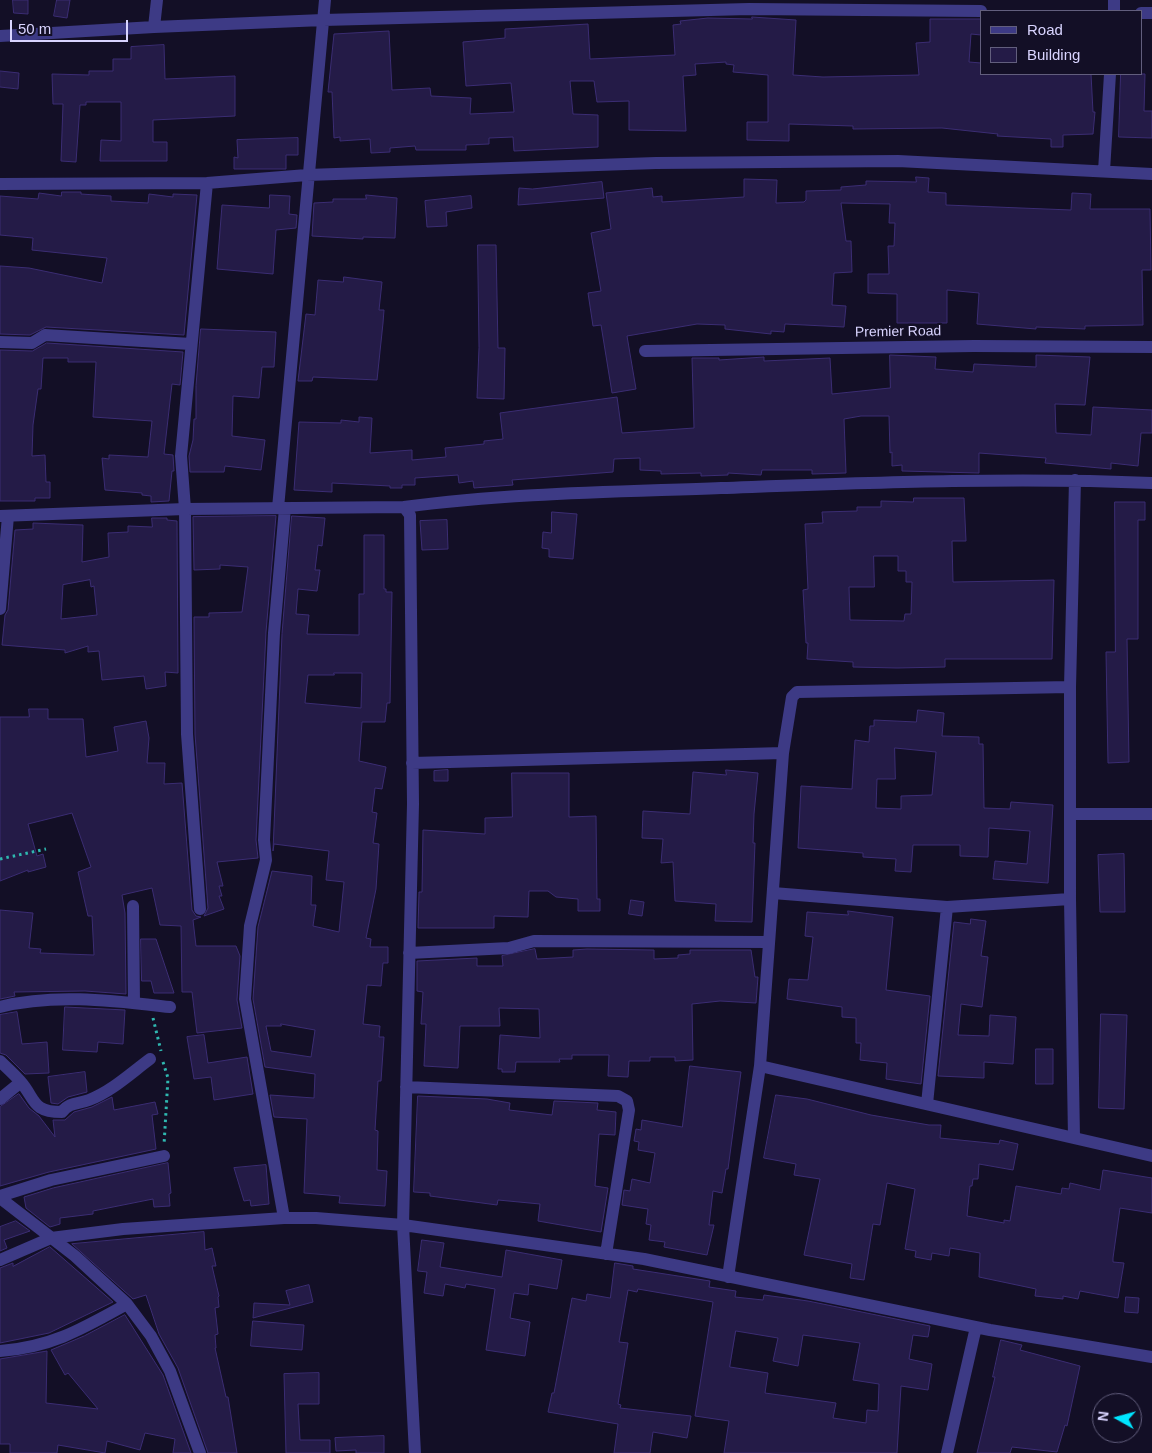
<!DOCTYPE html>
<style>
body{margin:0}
#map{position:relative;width:1152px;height:1453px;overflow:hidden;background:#130f26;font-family:Helvetica,sans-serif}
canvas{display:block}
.legend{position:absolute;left:980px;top:10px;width:162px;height:65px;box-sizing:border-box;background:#130f26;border:1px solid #625e7d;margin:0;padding:6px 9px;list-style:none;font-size:15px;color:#d9d4ff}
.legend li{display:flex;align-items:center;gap:10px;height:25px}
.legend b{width:25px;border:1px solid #625e7d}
.north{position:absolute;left:1092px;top:1393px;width:50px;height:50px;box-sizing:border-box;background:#130f26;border:1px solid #625e7d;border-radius:50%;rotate:277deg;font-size:14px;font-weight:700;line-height:20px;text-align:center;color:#d9d4ff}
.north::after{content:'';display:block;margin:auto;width:18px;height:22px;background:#00e5ff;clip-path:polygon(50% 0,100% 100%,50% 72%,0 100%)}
.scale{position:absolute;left:10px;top:20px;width:118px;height:22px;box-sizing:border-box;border:2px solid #d9d4ff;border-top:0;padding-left:6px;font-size:15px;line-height:18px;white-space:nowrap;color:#d9d4ff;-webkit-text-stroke:4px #130f26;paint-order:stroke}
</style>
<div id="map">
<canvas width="1152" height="1453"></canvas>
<ul class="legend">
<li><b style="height:6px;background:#3d3a85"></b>Road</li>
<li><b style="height:14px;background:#241b47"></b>Building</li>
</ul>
<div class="north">N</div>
<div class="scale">50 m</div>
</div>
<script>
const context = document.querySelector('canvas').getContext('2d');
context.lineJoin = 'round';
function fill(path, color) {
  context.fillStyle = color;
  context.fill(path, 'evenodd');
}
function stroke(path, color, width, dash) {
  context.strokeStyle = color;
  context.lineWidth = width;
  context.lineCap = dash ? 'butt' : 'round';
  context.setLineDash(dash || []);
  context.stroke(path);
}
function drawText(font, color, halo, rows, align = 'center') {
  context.font = font + ' Helvetica,sans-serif';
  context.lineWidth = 4.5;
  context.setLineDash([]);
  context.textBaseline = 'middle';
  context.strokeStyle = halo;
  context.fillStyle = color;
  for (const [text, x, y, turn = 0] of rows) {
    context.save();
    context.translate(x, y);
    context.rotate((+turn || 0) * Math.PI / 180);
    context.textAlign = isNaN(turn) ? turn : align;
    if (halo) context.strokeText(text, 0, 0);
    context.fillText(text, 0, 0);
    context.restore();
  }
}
const building = new Path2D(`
 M13 0H28V14L14 13Z
 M57 0H70L67 18 54 16Z
 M752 17 796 20 793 75 823 77 919 75 916 43 930 42V19H981V35L971 34 969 62 981 63V74H1091L1093 112H1095L1093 134 1063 135V147H1051V139L997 136 998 134 942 128 853 129V126L789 124V141L747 140V122H768V75L733 72 734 65 726 64V62L695 64 696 75 683 76 686 131 629 130V101L597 102 594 81H570L573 114 598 115V147L514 151 513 137 489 138V144L466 145V150H416L415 146 390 148V152L371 153 370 139 340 141V137L334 138 332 92H328L334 34 389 31 392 90 430 88 431 96 471 98 470 114 514 112 511 83 466 86 463 42 505 38V29L588 24 590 59 675 55 673 25 681 24 680 21 708 18 752 19Z
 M164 45 165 79 235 76V116L153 120V142H167V161H100L101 140 121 141V102H86V105H80L76 162 61 161 63 104H53L52 74 89 75V71H113V59H131V47Z
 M0 71 19 73 18 89 0 87Z
 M1121 74H1145L1144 111H1152V138L1119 137Z
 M298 138V155H286V169H234V157L238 158 237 140Z
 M916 177 929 178 928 192 946 193V205L1071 210 1072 193 1091 194 1090 209H1150L1151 270H1142L1143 325 1085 326V329L1036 327V329L977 324 979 293 947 290V323H897V294L868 293V274H889L888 246H894L895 223H889L890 204 841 203 846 241H851L852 272 834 273 832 305 846 306 844 327 785 324 784 332 771 331V334L725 329V325L697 324 627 336 636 389 612 393 601 325 593 326 588 293 601 291 591 233 611 229 606 193 652 188 653 197 662 196V202L744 197V179L777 180 776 203 804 202 806 200V191L841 190V187L866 185V181L916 182Z
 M602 182 604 198 518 205 519 188 532 189Z
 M62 192H81V194L111 196V201L148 203 149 194 173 197V194L197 195 184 335 46 327 30 335 0 334V266L29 268 102 283 107 258 32 250 33 238 0 235V196L38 199 39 193 61 196Z
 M270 195 290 196 289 214 297 215 296 228 276 230 273 274 217 269 222 205 269 208Z
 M366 195 397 198 395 238 363 237V239L312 236 314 203 333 202V199H366Z
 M471 196 472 208 446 212 447 226 427 227 425 201Z
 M478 245H496L498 348H505L504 399 477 398 479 348Z
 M344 277 382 282 379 310H384L383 323 377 380 313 377 312 381H298L306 314 315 315 318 280 343 282Z
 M201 329 276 332 274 367H262L259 398 233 396 232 436 265 440 261 470 225 466 224 472H190L189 456 193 440 194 419H196V386Z
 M47 343 183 352 180 385 172 384 164 454 173 455 174 471H172L169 501 151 502V496L142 495V493L105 490 102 458 109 459V455L148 457 152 421 93 417 96 362H68V358H43L41 389H38L33 425 32 456 45 455 46 482H50V498H35V501H0V350L32 351Z
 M890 355 936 357 935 369 973 372 974 364 1036 367V355L1090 357 1085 405 1055 404 1056 433 1091 435 1093 407 1152 410V433H1141L1138 466 1111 463V469L1045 463 1046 458 979 453V473L902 471V465L892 466V452L890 453 889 416H861L844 419 846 473 812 474V470H762L761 475 728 473V475L701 476V473L661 474V471L640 470V458L614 459 613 472 512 480 513 485 474 488 473 481 459 483 458 475 415 478V485H402V488H390V486L332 483V492L294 490 299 422 341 423V420L359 422V417L372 418 370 453 412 450V460L446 457 445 448 484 444V441L503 439 500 413 617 397 622 433 694 428 692 358H719V360L764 357V361L830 358 832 394 890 388Z
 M914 498H964L966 541H952L953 582 1054 580 1052 659H945V667L897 668 853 667V662L807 659 808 643H806L803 590 808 589 805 524 823 523 822 512 857 511V507H881V501L913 502ZM874 556H898V571H906V582H912L911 614H905L904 621 850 620 849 587H874Z
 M1115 502H1145V520H1138V639H1127L1129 762 1108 763 1106 652H1115Z
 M552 512 577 514 573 559 549 557V549L542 548 543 532 551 533Z
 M276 516 266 632 256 840 258 858 217 862 223 886H219L222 896H219L224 909 204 916 208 908 195 734 194 617H209V613L242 612 248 567 220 565V569L194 570 193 517Z
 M292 516 325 518 322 546 318 545 315 570H320L317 591 298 589 296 614 309 615 307 634 359 635V594H364V535H384V589H386V592H392L390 703H387L385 722H362L359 761 386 767 382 789 375 788 372 812 377 813 373 843 379 844 376 889 366 938 371 939 370 947H388V963H383L381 986 367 985 363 1024 380 1026 379 1037H384L381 1081H378L375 1130 378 1131 377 1170 387 1171 385 1206 339 1203 340 1196 304 1193 307 1119 274 1117 270 1095 314 1098 315 1074 265 1067 253 999 258 927 272 871 312 876 311 905H316L313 926 339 932 344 882 326 880 329 851 274 844 273 851 282 634ZM334 673H362L361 708 305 703 308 675H334ZM281 1024 315 1030 311 1057 271 1051 266 1026H281Z
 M152 518H167V520L177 521 178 673 165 672 166 686 146 689 144 676 102 680 99 651 88 652V646L65 653V650L2 645 5 615 8 610 15 530 33 529V523L83 525 82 562 109 557 108 533 128 532V526L152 527ZM90 580 91 587 94 586 97 615 61 619 63 585Z
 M447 520 448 549 422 550 420 521Z
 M29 709H48V719H83L86 757 118 751 114 727 146 721 149 738 147 763H165L164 784 182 783 192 910 196 916 201 917 193 920 196 946H236L240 956 237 1000 242 1028 197 1033 192 992H182L181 926 160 925 152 888 122 895 125 913 126 994 85 991 14 992 15 996 0 999V910L33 913 29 948 41 949 40 953 94 955 92 916H88L78 872 91 867 72 813 28 824 37 856 43 854 46 867 28 872V870L0 881V717H29Z
 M918 710 944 713 942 736 979 737V744H983L984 808 1010 809 1011 802 1053 805 1048 883 993 879 995 861 1027 864 1030 831 989 828 988 857 960 856V845H913L911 872 895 871 896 859 863 857V853L798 848 801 786 852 789 855 740 869 742 870 726H874V720L916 722ZM895 748 936 752 932 795 901 796V809L876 808 877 779H895Z
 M448 770V781H434V771Z
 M726 770 758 773 754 814 753 843H755L752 922 715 921 716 904 675 901 673 862 661 863 663 839 642 838 643 811 690 814 693 772 726 775Z
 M512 773H569V817L596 816 597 899H600V911H578V899L556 897 548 891H529L528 917 494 916V928H418L419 892H422L423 830 485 834V818L512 817Z
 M1124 854 1125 912H1100L1098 855Z
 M631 900 644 902 642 916 629 914Z
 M848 911 893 917 886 990 930 996 921 1084 886 1079 887 1063 860 1060 861 1043H856V1018L842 1017V1007L787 999 789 979 808 980 813 937 805 936 807 912 848 915Z
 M971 919 986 921 981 956 988 957 982 1007 961 1004 958 1035 989 1036 990 1015 1016 1017 1013 1064 984 1062V1078L938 1076 954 922 970 924Z
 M141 939H156L174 993H154L151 981H142Z
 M535 949 537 959 573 957V950L587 949 654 950V959L678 958V955L690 954V950H751L755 977H758L756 1003 720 1001 692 1004 693 1060 675 1061V1057H650V1061H629L628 1077 608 1076 609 1055H572V1059H559L560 1062H516L515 1072H502V1069H498L500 1035 540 1038 539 1009 499 1008 500 1026H460L458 1068 424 1066 426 1024H421L423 992 417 991V961L477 958V966H503L502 956Z
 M65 1007 125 1010 123 1044 98 1042 97 1052 63 1050Z
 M17 1012 22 1044 47 1042 49 1073 25 1074 6 1055 0 1053V1015Z
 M1101 1014 1127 1015 1124 1109 1099 1108Z
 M204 1035 208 1063 247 1057 253 1094 214 1100 211 1077 194 1079 187 1037Z
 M1036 1049H1053V1084H1036Z
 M690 1066 741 1072 728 1169H726L722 1193 713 1191 709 1225H714L707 1255 664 1247 665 1242 649 1240 651 1225 646 1224 648 1209 622 1205 624 1190 630 1191 632 1179 650 1183 655 1153 638 1150 639 1142 634 1141 636 1129 641 1130 642 1120 682 1127Z
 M85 1072 87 1092 68 1097 58 1104 51 1103 48 1077Z
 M19 1094 29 1108 39 1116 55 1137 53 1120H65L74 1112 92 1107 112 1097 114 1110 155 1102 158 1114 152 1115 156 1149 49 1172 0 1186V1107Z
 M776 1095 807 1099 871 1115 929 1125H941L940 1138 999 1144 1000 1140 1018 1144 1013 1170 979 1164 978 1179H973L972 1186H970L967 1216 1004 1223V1220L1010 1221 1016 1186 1061 1194 1062 1188 1069 1189 1070 1183 1100 1190 1103 1170 1152 1178V1213L1120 1208 1113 1258V1262L1124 1263 1118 1298 1080 1291 1078 1299 1063 1296V1299L1035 1296 1036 1289 979 1277 980 1253 950 1248 949 1256 932 1253 931 1260 915 1257 916 1251 905 1249 915 1189 887 1183 880 1225 873 1224 864 1280 850 1278 852 1264 804 1255 820 1179 794 1175 796 1164 764 1158Z
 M418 1096 487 1099 510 1103 509 1110 552 1115 554 1101 598 1103 597 1110 616 1112 615 1135 599 1134 595 1186 608 1188 601 1232 538 1221 540 1204 498 1200 497 1205 430 1196V1193L414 1192Z
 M168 1163 171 1193 169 1194 170 1206 154 1207 153 1199 93 1211V1214L60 1218V1224L50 1227 26 1208 24 1197 53 1188Z
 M266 1165 269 1204 251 1206 250 1200 244 1201 234 1168Z
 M16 1221 30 1231 4 1240 7 1248 0 1251V1227Z
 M204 1232 205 1250 212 1248 216 1266H212L219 1296 218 1297 219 1307 215 1308 218 1334 215 1335 216 1348H215L226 1397H228L237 1453H208L178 1368 159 1334 146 1295 133 1299 72 1244Z
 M422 1240 444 1243 440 1267 502 1277 506 1250 562 1260 557 1289 529 1284 528 1295 514 1293 510 1318 530 1322 525 1356 486 1350 495 1289 466 1284 465 1288 445 1284 443 1296 424 1293 427 1272 418 1271Z
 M50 1247 113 1302 49 1333 0 1343V1268L13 1263V1266Z
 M615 1263 633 1266V1269L710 1281 709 1287 736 1291 735 1297 763 1300 764 1295 808 1301 930 1326 928 1337 913 1335 909 1359 932 1364 928 1390 901 1386 897 1453H724L729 1421 695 1416 713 1302 638 1289 637 1292 628 1290 619 1342 628 1343 618 1404 621 1405 620 1408 691 1416 687 1438 653 1432 650 1453H614L618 1424 548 1412 552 1393H554L572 1298 586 1301 587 1294 610 1298ZM736 1331 778 1338 773 1361 798 1366 803 1335 860 1343 853 1380 879 1384 878 1411 867 1410 866 1423 833 1418 836 1403 765 1393 768 1373 730 1367Z
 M309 1285 313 1302 253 1318 254 1303 290 1305 286 1291Z
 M1126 1297 1139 1298 1138 1313 1125 1312Z
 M125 1315 163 1375 191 1453H173L175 1439 145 1433 140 1450 107 1441 105 1453 58 1445 57 1453H10V1444H0V1359L47 1351 46 1403 98 1409 68 1373 65 1375 51 1350 84 1336Z
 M253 1321 304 1325 302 1350 251 1346Z
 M1001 1340 1022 1345 1020 1350 1080 1366 1067 1426 1065 1425 1057 1452 1012 1447 1010 1453H977L995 1377H993Z
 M319 1373V1404H298L300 1440H330V1453H286L284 1374Z
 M384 1436V1453H356V1450L336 1451 335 1438Z`);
const path = new Path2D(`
 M0 859 46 849
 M153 1018 161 1051
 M163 1062 168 1078 164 1145`);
const minor = new Path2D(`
 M1114 11V0
 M1141 13H1152
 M154 27 157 0
 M0 36 154 27 323 20 749 9 981 11
 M1104 171 1110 74
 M0 184 207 183 307 175 656 163 898 161 1152 174
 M0 342 32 343 45 335 191 344
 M645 351 974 346 1152 347
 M404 507C509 493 615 492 721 488 864 483 1009 477 1152 483
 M278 508 325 0
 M0 516 185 509 404 507 410 515 413 804 403 1225 415 1453
 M0 609 8 516
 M412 763 783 753
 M1071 814H1152
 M773 893 947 907 1070 899
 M133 906 134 1003
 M200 909 187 734 185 509 181 456 207 183
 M409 953 509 948 534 941 769 942
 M0 1007C54 993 115 1001 170 1007
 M0 1061C7 1068 14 1074 20 1081 36 1099 31 1112 62 1112 69 1102 79 1104 89 1100 112 1091 131 1073 150 1059
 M760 1066 1152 1156
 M406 1087 618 1096 627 1101 629 1110 606 1254
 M0 1099 21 1082
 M927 1104 947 907
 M1074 1138 1070 899V687L1075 480
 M0 1196 51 1180 164 1156
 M0 1198 75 1256 127 1304 151 1336 170 1371 200 1453
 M284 1218 245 999 250 926 266 860 264 840 274 633 285 508
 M0 1260 51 1238 123 1229 284 1218H316L403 1225 644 1259 990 1330 1152 1357
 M728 1277 760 1066 783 753 792 697 797 692 1070 687
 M0 1351C52 1347 82 1329 127 1304
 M947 1453 976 1327`);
const streetNames = [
 ["Premier Road",898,332,-1]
];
fill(building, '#241b47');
stroke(building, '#3b2d73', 1);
stroke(path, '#2fb8b0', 3, [2.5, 4]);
stroke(minor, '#3d3a85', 12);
drawText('14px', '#d9d4ff', '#130f26', streetNames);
</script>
